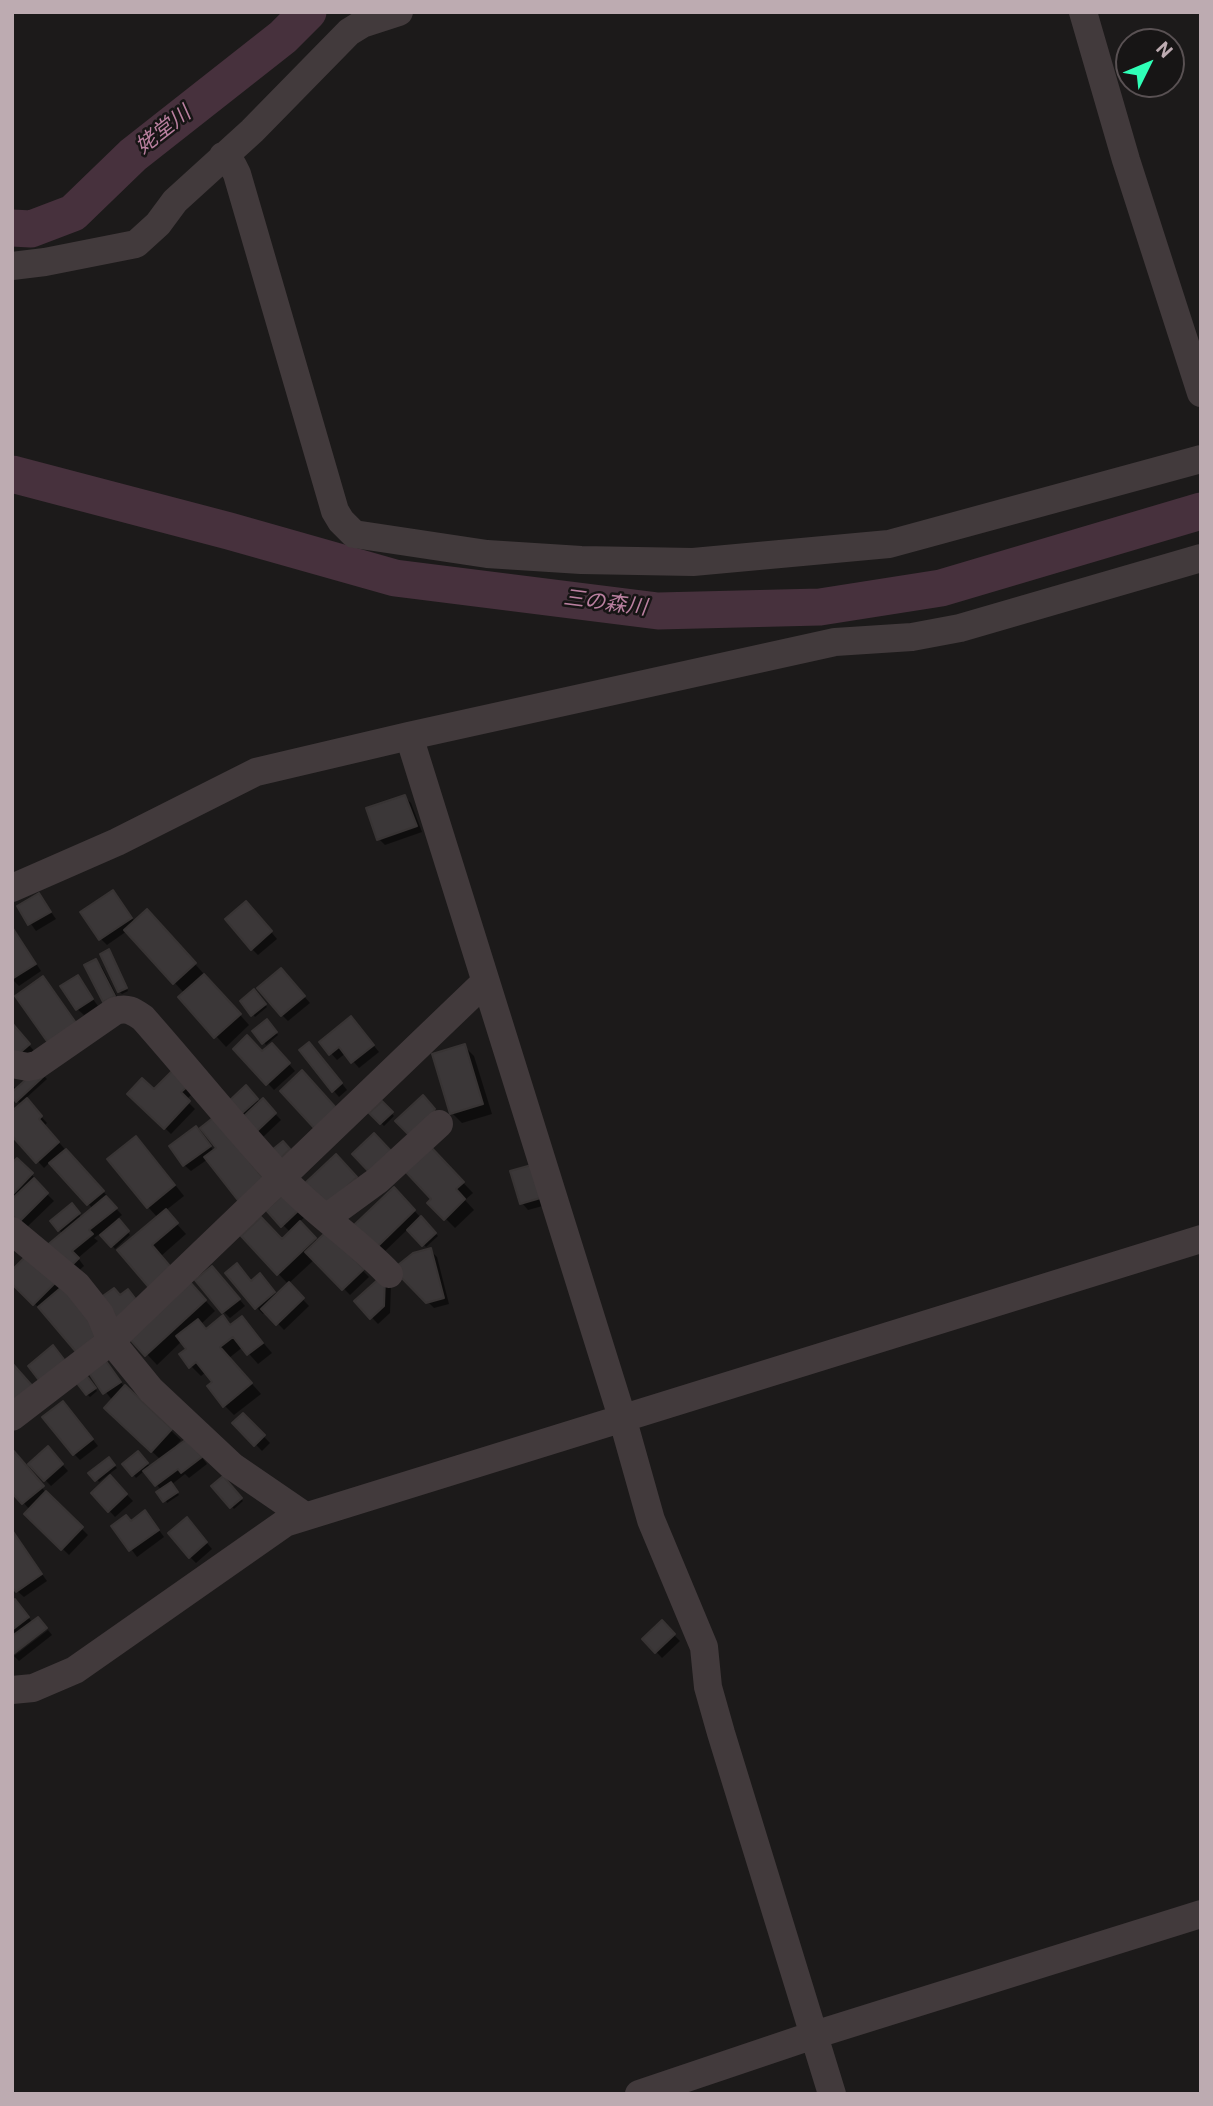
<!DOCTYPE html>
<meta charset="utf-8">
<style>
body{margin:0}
#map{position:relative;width:1213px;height:2106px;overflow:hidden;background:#1c1a1a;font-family:Roboto,sans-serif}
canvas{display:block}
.frame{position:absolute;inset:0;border:14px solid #bdabb1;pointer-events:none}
.north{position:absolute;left:1115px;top:28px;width:70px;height:70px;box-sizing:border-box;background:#171515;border:2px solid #595153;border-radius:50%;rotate:47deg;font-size:19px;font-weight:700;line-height:28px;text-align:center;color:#bdabb1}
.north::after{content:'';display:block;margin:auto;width:24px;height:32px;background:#2fffb7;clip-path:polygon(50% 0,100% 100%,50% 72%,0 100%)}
</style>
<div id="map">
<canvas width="1213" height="2106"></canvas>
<div class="frame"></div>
<div class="north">N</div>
</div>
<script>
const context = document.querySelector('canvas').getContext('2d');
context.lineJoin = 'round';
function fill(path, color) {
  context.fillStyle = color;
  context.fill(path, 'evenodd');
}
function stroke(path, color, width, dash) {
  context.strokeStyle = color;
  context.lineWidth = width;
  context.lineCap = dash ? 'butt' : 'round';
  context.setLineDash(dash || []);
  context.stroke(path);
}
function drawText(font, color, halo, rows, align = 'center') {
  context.font = font + ' Roboto,"Noto Sans JP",sans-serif';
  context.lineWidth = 5;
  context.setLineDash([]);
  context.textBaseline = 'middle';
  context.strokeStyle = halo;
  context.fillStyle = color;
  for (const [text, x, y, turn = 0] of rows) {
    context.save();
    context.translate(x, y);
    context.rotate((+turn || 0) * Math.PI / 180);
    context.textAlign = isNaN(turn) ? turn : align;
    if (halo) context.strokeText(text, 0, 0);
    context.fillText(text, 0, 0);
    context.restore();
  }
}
const shadow = new Path2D(`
 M405 797 411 803 422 832 385 845 379 839Z
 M113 892 135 922 157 921 249 1025 226 1047 181 997 185 994 127 931 107 945 101 939Z
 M39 895 56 919 36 931 19 907Z
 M253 910 277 939 258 955 252 949Z
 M12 926 41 971 19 986 12 979Z
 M109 951 128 991 122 994 119 991Z
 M96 961 102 967 120 1002 111 1007Z
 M77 977 98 1006 84 1015 77 1009Z
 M287 977 310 1003 288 1021 282 1015Z
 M43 979 53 989 88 1038 62 1056Z
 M254 992 267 1007 255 1017 242 1001Z
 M267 1021 278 1035 266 1045 254 1031Z
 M12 1025 35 1052 22 1062Z
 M357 1025 379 1052 359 1068 346 1053 337 1060 321 1042Z
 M272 1045 295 1071 274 1090 235 1049 262 1053Z
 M464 1046 474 1056 492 1114 462 1123 452 1113Z
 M316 1050 347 1090 339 1097 333 1090Z
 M39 1071 47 1079 25 1099 47 1123 44 1126 109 1198 107 1199 122 1215 117 1219 130 1235 115 1249 101 1233 94 1238 98 1241 78 1258 84 1266 75 1274 63 1234 59 1230 72 1206 82 1218 93 1209 50 1162 44 1168 12 1133 22 1105 12 1096V1084L17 1090Z
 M172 1073 193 1093 186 1100 195 1109 171 1134 130 1094 154 1092Z
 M246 1088 260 1103 263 1101 281 1120 263 1137 230 1102Z
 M382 1103 394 1116 384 1126 371 1113Z
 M224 1129 275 1192 208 1159 191 1171 184 1165 202 1135 214 1151 219 1148Z
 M146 1148 184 1196 165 1211 186 1234 161 1256 119 1250 158 1218 148 1207Z
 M430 1148 473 1193 465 1200 474 1210 455 1228 430 1203 434 1199Z
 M17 1160 38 1181 36 1183 54 1201 27 1227 12 1213V1166Z
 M513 1172 550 1204 528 1210 522 1203Z
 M394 1189 438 1236 426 1247 408 1229 383 1253 356 1225Z
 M285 1195 305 1217 299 1222 318 1242 327 1234 369 1277 350 1295 315 1259 288 1284 243 1236 282 1241 291 1233 268 1210Z
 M430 1250 437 1257 449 1304 434 1308 396 1270Z
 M28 1256 62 1290 41 1310 12 1281Z
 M219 1275 245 1306 230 1318 224 1312Z
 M383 1278 391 1286 390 1313 378 1324 357 1302Z
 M266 1282 277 1295 289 1285 309 1306 284 1330 266 1311 263 1314 256 1307 252 1283Z
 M189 1283 215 1311 201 1324 207 1330 231 1326 242 1318 272 1353 258 1364 243 1347 229 1358 261 1394 234 1415 224 1405 215 1382 206 1372 201 1376 191 1366 188 1349 182 1341 157 1365 131 1337Z
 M112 1370 125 1388 181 1440 172 1450 173 1451 194 1447 207 1464 189 1478 185 1474 171 1485 179 1495 167 1503 161 1490 145 1470 136 1478 125 1465 138 1453 151 1468 161 1460 116 1418 113 1401 91 1374Z
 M89 1380 97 1391 90 1397 87 1394Z
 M69 1409 98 1446 80 1460 74 1454Z
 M243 1415 270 1443 262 1451 235 1423Z
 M12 1451 47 1494 88 1535 69 1555 27 1514 30 1510 12 1490Z
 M54 1455 68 1471 51 1486 30 1464Z
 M108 1459 117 1468 108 1475 133 1501 115 1517 93 1493 110 1477 108 1475 99 1482 91 1473Z
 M223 1478 243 1501 234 1509 213 1486Z
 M151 1519 164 1537 137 1557 114 1526Z
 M193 1526 212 1549 196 1563 190 1557Z
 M12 1532 47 1581 24 1597 17 1591Z
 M15 1601 33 1623 12 1652V1604Z
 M662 1623 680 1641 662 1658 644 1639Z
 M48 1630 52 1635 19 1661 14 1656Z`);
const river = new Path2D(`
 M12 228 31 229 73 213 133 155 283 37 308 12
 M12 474 229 531 395 578 658 611 820 607 941 588 1201 511`);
const building = new Path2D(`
 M405 795 417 826 377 840 366 808Z
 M113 890 132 918 99 940 80 912Z
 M39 893 51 912 28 925 17 906Z
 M246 901 272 931 251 950 225 919Z
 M147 909 196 963 173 984 124 930Z
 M12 927 36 964 12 979Z
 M109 949 127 988 118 992 100 954Z
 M96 959 115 996 103 1002 84 965Z
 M281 968 305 996 281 1016 257 988Z
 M204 974 241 1014 214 1038 178 997Z
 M78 975 93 999 76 1010 60 986Z
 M43 976 79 1027 51 1047 15 996Z
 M254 989 266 1004 251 1016 240 1001Z
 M351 1016 374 1045 351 1063 339 1047 329 1055 319 1042Z
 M267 1019 277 1032 262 1044 252 1031Z
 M12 1023 30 1044 15 1057 12 1054Z
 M247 1035 262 1051 272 1043 290 1063 266 1085 233 1049Z
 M309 1042 342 1083 332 1092 299 1050Z
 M465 1044 483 1104 450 1114 432 1054Z
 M39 1068 45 1075 16 1102 12 1097V1092Z
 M302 1070 337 1109 315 1129 280 1091Z
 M172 1071 188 1086 181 1092 190 1101 164 1129 127 1094 142 1078 154 1089Z
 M246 1085 258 1099 240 1115 228 1102Z
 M423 1095 435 1109 413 1139 395 1121Z
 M27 1098 42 1116 39 1119 59 1142 36 1163 12 1136V1111Z
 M263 1098 276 1113 256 1132 242 1118Z
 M382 1101 393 1112 380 1124 369 1113Z
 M214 1117 266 1182 240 1203 204 1157 216 1148 200 1128Z
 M196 1126 211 1146 183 1166 169 1146Z
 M374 1133 392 1152 370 1173 352 1154Z
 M136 1136 175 1185 147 1208 107 1159Z
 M283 1141 290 1149 280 1159 272 1150Z
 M430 1146 464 1182 456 1189 465 1199 444 1220 427 1203 431 1199 404 1170Z
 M66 1149 104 1191 87 1205 49 1163Z
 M336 1154 357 1177 325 1208 303 1185Z
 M17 1158 33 1173 12 1195V1163Z
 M535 1164 544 1197 520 1204 510 1171Z
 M34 1178 48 1193 19 1222 12 1215V1199Z
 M394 1187 415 1210 376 1248 354 1225Z
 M285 1193 300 1209 281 1227 266 1210Z
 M106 1196 117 1208 89 1230 93 1234 72 1251 79 1258 68 1269 45 1247Z
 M72 1203 80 1213 58 1231 50 1221Z
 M166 1209 178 1223 152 1245 175 1272 152 1291 117 1250Z
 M421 1216 436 1233 422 1246 407 1230Z
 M261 1217 282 1239 300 1221 316 1238 277 1275 241 1236Z
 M119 1219 129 1231 111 1247 100 1235Z
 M327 1231 364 1269 342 1290 305 1252Z
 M431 1248 444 1298 426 1303 393 1269 413 1253Z
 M28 1254 56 1282 33 1305 12 1284V1270Z
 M237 1263 251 1281 260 1273 275 1292 255 1309 225 1273Z
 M212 1266 240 1299 222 1313 195 1280Z
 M383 1275 385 1278 384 1306 370 1319 354 1301Z
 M189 1281 206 1300 145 1356 128 1337Z
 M289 1282 304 1298 276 1325 261 1309Z
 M64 1285 103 1330 77 1353 38 1307Z
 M114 1288 120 1295 128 1289 141 1306 117 1325 97 1300Z
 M223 1315 230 1325 242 1316 263 1343 247 1355 233 1337 220 1347 252 1383 223 1407 207 1386 212 1382 196 1362 189 1368 179 1354 186 1349 176 1336 198 1319 206 1329Z
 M53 1345 66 1362 41 1383 28 1366Z
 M106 1361 121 1382 103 1394 89 1373Z
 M12 1363 35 1389 12 1410Z
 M86 1375 96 1388 86 1395 76 1382Z
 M125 1385 172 1429 151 1452 104 1408Z
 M63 1401 93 1439 73 1455 42 1417Z
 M243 1413 265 1435 254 1446 232 1423Z
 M188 1438 202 1457 181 1473 178 1469 155 1486 143 1471Z
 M48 1446 63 1464 44 1481 28 1464Z
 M12 1449 44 1486 22 1504 12 1493Z
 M138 1451 148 1463 132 1476 122 1464Z
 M109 1457 115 1465 95 1481 88 1473Z
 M110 1475 127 1494 108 1512 91 1493Z
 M223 1476 242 1498 230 1508 211 1486Z
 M171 1482 178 1492 163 1502 156 1492Z
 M46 1491 83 1527 61 1550 24 1514Z
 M145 1510 159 1530 129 1551 111 1526 126 1515 131 1521Z
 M187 1517 207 1542 189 1558 168 1533Z
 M12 1530 42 1574 16 1592 12 1587Z
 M15 1599 29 1617 12 1630V1601Z
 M38 1617 47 1628 12 1655V1636Z
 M662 1620 675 1634 655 1653 642 1639Z`);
const minor = new Path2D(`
 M1083 12 1126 160 1201 393
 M223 156 233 166 237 174 335 511 341 521 354 534 487 554 581 560 693 562 889 544 1201 459
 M12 266 45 262 136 244 158 224 175 201 252 131 349 32 362 24 399 12
 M409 736 622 1417 651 1520 704 1647 708 1687 721 1733 832 2094
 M12 888 117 842 256 772 409 736 835 642 912 637 960 628 1201 558
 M12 1064 28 1067 37 1065 115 1011C127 1007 133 1011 143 1018 189 1070 233 1125 281 1177 314 1213 356 1239 389 1274
 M326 1218 378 1180 439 1124
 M12 1231 77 1285 100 1314 111 1341 151 1390 232 1466 305 1516
 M12 1417 111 1341 485 982
 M12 1690 33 1688 75 1670 285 1523 1201 1239
 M639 2094 814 2035 1201 1914`);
const waterNames = [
 ["姥堂川",164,131,-38],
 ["三の森川",605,604,7]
];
fill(shadow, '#0007');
stroke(river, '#47313d', 37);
fill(building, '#3b3738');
stroke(building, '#383434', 2);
stroke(minor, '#423a3c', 28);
drawText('italic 21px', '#ba80a0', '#171515', waterNames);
</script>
